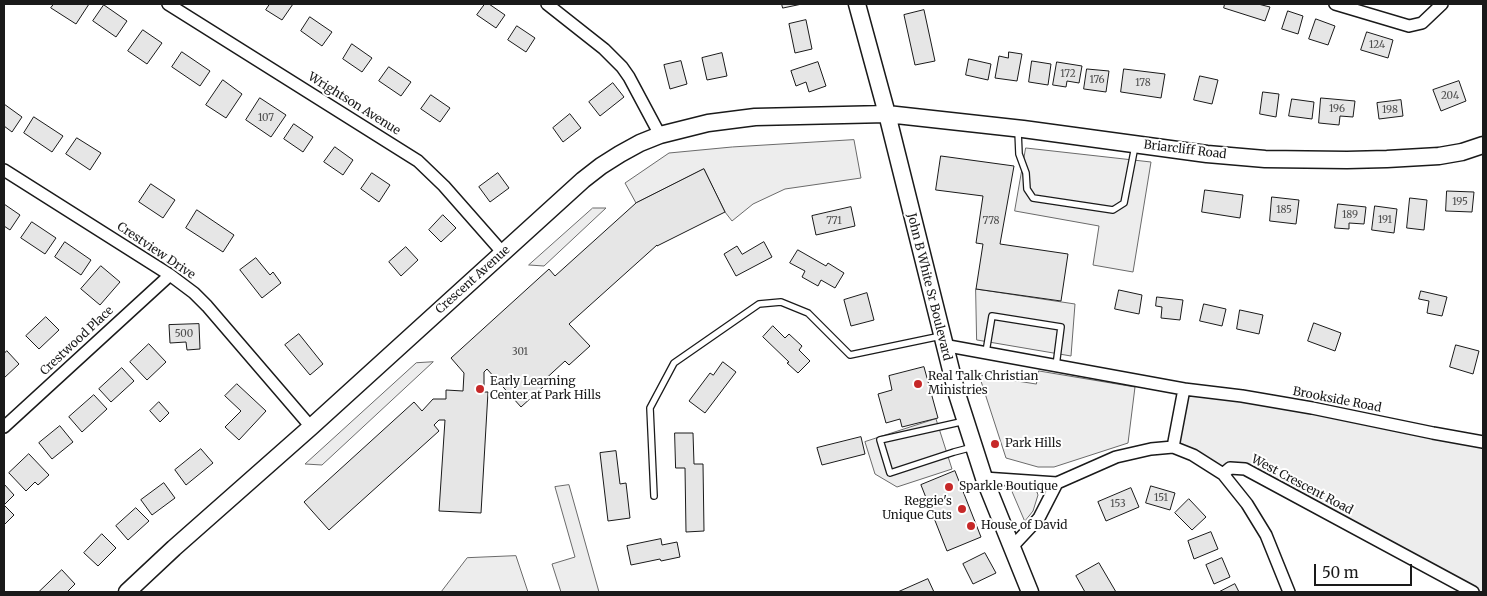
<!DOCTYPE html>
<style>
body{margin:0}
#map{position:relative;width:1487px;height:596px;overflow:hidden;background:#fff;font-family:Merriweather,serif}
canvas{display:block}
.frame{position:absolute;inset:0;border:5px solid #1a1a1a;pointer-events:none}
.scale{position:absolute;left:1314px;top:564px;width:98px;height:22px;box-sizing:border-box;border:2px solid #1a1a1a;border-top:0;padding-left:6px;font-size:15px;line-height:18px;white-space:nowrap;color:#1a1a1a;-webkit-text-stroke:4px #fff;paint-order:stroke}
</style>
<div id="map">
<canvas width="1487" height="596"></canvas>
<div class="frame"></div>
<div class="scale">50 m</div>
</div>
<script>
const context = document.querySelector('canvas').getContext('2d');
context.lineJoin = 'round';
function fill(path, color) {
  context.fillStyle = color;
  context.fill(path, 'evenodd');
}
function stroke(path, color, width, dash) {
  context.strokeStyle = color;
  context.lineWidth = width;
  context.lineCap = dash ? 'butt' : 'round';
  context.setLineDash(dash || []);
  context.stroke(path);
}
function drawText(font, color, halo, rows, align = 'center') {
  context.font = font + ' Merriweather,serif';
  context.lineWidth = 4;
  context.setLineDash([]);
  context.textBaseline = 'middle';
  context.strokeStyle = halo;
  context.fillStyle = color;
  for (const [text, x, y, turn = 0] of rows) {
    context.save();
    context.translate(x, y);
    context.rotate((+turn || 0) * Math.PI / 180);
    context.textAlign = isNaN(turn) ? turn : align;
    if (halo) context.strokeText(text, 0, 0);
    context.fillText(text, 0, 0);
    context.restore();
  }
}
const built = new Path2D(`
 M854 140 861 178 785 189 753 204 732 221 725 212 704 169 636 203 625 183 669 153 732 147Z
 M1026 148 1151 162 1133 272 1093 265 1099 226 1015 211Z
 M593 208H606L544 266 529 265Z
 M976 289 1075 304 1071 356 977 340Z
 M433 362 322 465 305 464 416 363Z
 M1039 371 1135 387 1128 443 1054 467H1038L1006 458 979 375 1036 384Z
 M1184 389 1483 437V592H1464L1245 469 1223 474 1173 447Z
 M936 419 952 469 897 487 875 474 865 442Z
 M569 485 599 592H561L552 564 575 557 555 487Z
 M1010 486 1033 490 1037 492 1038 495 1033 511 1025 521Z
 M516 556 528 592H441L467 558Z`);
const building = new Path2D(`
 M54 4H89L76 24 51 8Z
 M270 4H293L282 20 266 10Z
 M485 4H489L505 15 496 28 477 15Z
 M782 4H802L783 8Z
 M1225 4H1258L1270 7 1265 21 1224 8Z
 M104 5 127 21 116 37 93 21Z
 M924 10 935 61 915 65 904 15Z
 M1288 11 1303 16 1298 34 1282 29Z
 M310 17 332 32 322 46 301 31Z
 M1316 19 1335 26 1328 45 1309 39Z
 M806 20 812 49 795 53 789 24Z
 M517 26 535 38 526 52 508 40Z
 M143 30 162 43 147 64 128 51Z
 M1367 32 1393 40 1388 58 1361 50Z
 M352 44 372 58 362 72 343 59Z
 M182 52 210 71 200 86 172 67Z
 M1009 52 1022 54 1017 81 995 78 999 56 1008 58Z
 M722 53 727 76 707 80 702 58Z
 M969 59 991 64 988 80 966 75Z
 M681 61 687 84 670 89 664 65Z
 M1032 61 1051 64 1048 85 1029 82Z
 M818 62 826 86 809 92 806 82 796 86 791 71Z
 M1057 62 1082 66 1079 83 1067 81 1066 87 1053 85Z
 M389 67 411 82 401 96 379 81Z
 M1087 69 1109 71 1106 92 1084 89Z
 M1124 69 1165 74 1161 98 1121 92Z
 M1200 76 1218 80 1212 104 1194 100Z
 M223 80 242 94 226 118 206 105Z
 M1459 81 1466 101 1441 111 1433 90Z
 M613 83 624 97 600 116 589 102Z
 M1263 92 1279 94 1276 117 1260 114Z
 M431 95 450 108 440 122 421 109Z
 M260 98 286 115 271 137 246 120Z
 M1321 98 1355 101 1353 117 1340 116 1339 125 1319 123Z
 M1292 99 1314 102 1312 119 1289 116Z
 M1401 100 1403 116 1379 119 1377 103Z
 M4 104 22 117 12 132 4 126Z
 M570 114 581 128 563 142 553 128Z
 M34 117 63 136 52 152 24 133Z
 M294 124 313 137 303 152 284 139Z
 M77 138 101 153 90 170 66 154Z
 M335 147 353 160 343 175 324 162Z
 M941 156 1014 166 1000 244 1068 254 1061 301 976 289 983 244 976 243 983 196 936 190Z
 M704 169 725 212 657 246V245L569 324 590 346 569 365 565 361 541 383 544 386 521 407 487 369 484 372V392H488L481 513 439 511 445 420H439L434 425 439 431 329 530 304 502 414 402 422 411 433 399H446V390L463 391 464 373 451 358 549 269 555 276 636 203Z
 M372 173 390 185 379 202 361 189Z
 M498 173 509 188 490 202 479 187Z
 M151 184 175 200 163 218 139 202Z
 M1205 190 1243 195 1240 218 1202 212Z
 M1447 191 1474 192 1472 212 1446 211Z
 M1272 197 1299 200 1296 224 1270 221Z
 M1410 198 1427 200 1424 230 1407 228Z
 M4 204 20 215 10 230 4 226Z
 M1338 204 1366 207 1364 224 1349 223V229L1335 228Z
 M1375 206 1397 209 1394 233 1372 230Z
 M851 207 855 226 816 235 812 216Z
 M197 210 234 235 223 252 186 228Z
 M443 215 456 228 441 242 429 230Z
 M32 222 56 238 45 254 21 238Z
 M65 242 91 260 81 275 55 257Z
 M764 242 772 257 736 276 724 254 737 246 742 254Z
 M406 247 418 260 401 276 389 262Z
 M798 250 826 266 828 263 844 273 835 288 821 280 818 286 802 277 805 271 790 263Z
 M256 258 270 275 273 272 281 283 262 298 240 270Z
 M101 266 120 282 100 305 81 289Z
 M1119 290 1142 295 1139 314 1115 309Z
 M1421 291 1447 297 1442 316 1427 313 1429 301 1419 299Z
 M867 293 874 320 851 326 844 300Z
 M1157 297 1183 300 1180 320 1161 318 1162 307 1156 306Z
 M1204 304 1226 309 1222 326 1200 321Z
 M1240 310 1263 315 1259 334 1237 329Z
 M46 317 59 330 39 349 26 336Z
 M1314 323 1341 333 1335 351 1308 341Z
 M199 324 200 349 187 350 186 342 170 343 169 325Z
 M773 326 785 338 789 334 802 346 799 350 810 361 798 373 787 363 789 362 763 337Z
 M299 334 323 364 310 375 285 345Z
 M149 344 166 362 147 380 130 362Z
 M1456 345 1479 351 1473 374 1450 367Z
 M7 351 19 364 4 378V354Z
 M723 362 736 372 705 413 689 401 710 373 713 375Z
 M924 367 938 418 902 427 900 419 886 423 878 394 892 390 889 376Z
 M122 368 134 381 111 402 99 389Z
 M237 384 266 411 239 440 225 427 241 411 225 396Z
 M94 395 107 409 82 432 69 417Z
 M159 402 169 413 160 422 150 411Z
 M60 426 73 442 52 459 39 443Z
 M675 433H693L694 464H703L704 531 686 532 685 468H676Z
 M861 437 865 454 822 465 817 448Z
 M201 449 213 463 186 485 175 470Z
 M616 451 620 484 626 483 630 518 608 521 600 453Z
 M29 454 49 475 38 485 35 482 26 491 9 473Z
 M955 471 981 537 947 551 921 485Z
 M164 483 175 498 152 515 141 500Z
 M4 484 14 495 4 505 14 515 4 525Z
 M1151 486 1175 493 1170 510 1146 503Z
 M1131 488 1139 507 1106 521 1098 502Z
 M1189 499 1206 517 1192 530 1175 513Z
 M136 508 149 521 128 540 116 526Z
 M1211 532 1218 549 1194 559 1188 541Z
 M102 534 116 548 98 566 84 553Z
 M661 539 662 545 677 542 680 557 661 561 660 559 631 565 627 546Z
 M985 553 996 573 973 584 963 564Z
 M1222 558 1230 577 1214 584 1206 565Z
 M1099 563 1116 592H1085L1076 576Z
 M62 570 75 584 67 592H39Z
 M928 579 934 592H898Z
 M1235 584 1239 592H1219Z`);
const lane = new Path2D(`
 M1018 131 1019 154 1026 173 1027 189 1033 198 1113 210 1124 203 1135 146
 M986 352 992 316 1061 327 1056 366
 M965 421 880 440 890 473 954 452 973 447
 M654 496 650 408 674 363 759 304 781 302 808 313 850 355 941 336`);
const street = new Path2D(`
 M168 4 418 161 444 186 503 253
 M547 4 604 49 622 67 629 77 660 135
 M1335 4 1409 26 1422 23 1442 4
 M4 170 170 275 194 293 207 306 311 427
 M943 345 1184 389 1242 396 1312 408 1433 433 1483 442
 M4 427 170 275
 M1173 447 1184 389
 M1223 474 1230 468 1245 469 1473 592
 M984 478 1057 483 1116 457 1151 449 1173 447 1193 455 1223 474 1247 504 1266 535 1289 592
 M1012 547 1039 518 1057 483`);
const secondary = new Path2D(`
 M857 4 887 114 957 394 984 478 1030 592
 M127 592 174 548 311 427 583 180 601 166 620 154 640 143 660 135 708 123 755 117 887 114 1023 129 1207 154 1265 159 1347 160 1387 159 1439 156 1462 152 1483 145`);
const markers = [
 [918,384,5,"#c62828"],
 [480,389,5,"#c62828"],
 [995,444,5,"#c62828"],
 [949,487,5,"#c62828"],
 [962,509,5,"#c62828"],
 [971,526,5,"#c62828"]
];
const numberNames = [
 ["124",1377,45],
 ["172",1068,74],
 ["176",1097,80],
 ["178",1143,83],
 ["204",1450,96],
 ["196",1337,109],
 ["198",1390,110],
 ["107",266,118],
 ["195",1460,202],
 ["185",1284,210],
 ["189",1350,215],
 ["191",1385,220],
 ["771",834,221],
 ["778",991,221],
 ["500",184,334],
 ["301",520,352],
 ["151",1161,498],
 ["153",1118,504]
];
const streetNames = [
 ["Wrightson Avenue",354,104,32],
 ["Briarcliff Road",1185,150,7],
 ["Crestview Drive",156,251,34],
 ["Crescent Avenue",473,280,-42],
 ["John B White Sr Boulevard",929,287,76],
 ["Crestwood Place",77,341,-43],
 ["Brookside Road",1337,400,11],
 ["West Crescent Road",1302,485,28]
];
const poiNames = [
 ["Real Talk Christian",928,377],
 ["Ministries",928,391],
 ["Early Learning",490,382],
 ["Center at Park Hills",490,396],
 ["Park Hills",1005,444],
 ["Sparkle Boutique",959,487],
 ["Reggie's",952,502,"right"],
 ["Unique Cuts",952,516,"right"],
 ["House of David",981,526]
];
fill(built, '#ededed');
stroke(built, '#6a6a6a', 1);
fill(building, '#e6e6e6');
stroke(building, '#1a1a1a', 1);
stroke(lane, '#1a1a1a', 8);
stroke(street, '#1a1a1a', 14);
stroke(secondary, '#1a1a1a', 19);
stroke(lane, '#fff', 5.5);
stroke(street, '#fff', 11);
stroke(secondary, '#fff', 16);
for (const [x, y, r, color] of markers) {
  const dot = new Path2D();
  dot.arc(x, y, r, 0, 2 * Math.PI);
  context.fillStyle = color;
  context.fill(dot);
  stroke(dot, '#fff', 2);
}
drawText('10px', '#4d4d4d', null, numberNames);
drawText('12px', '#1a1a1a', '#fff', streetNames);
drawText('12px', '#1a1a1a', '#fff', poiNames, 'left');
</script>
